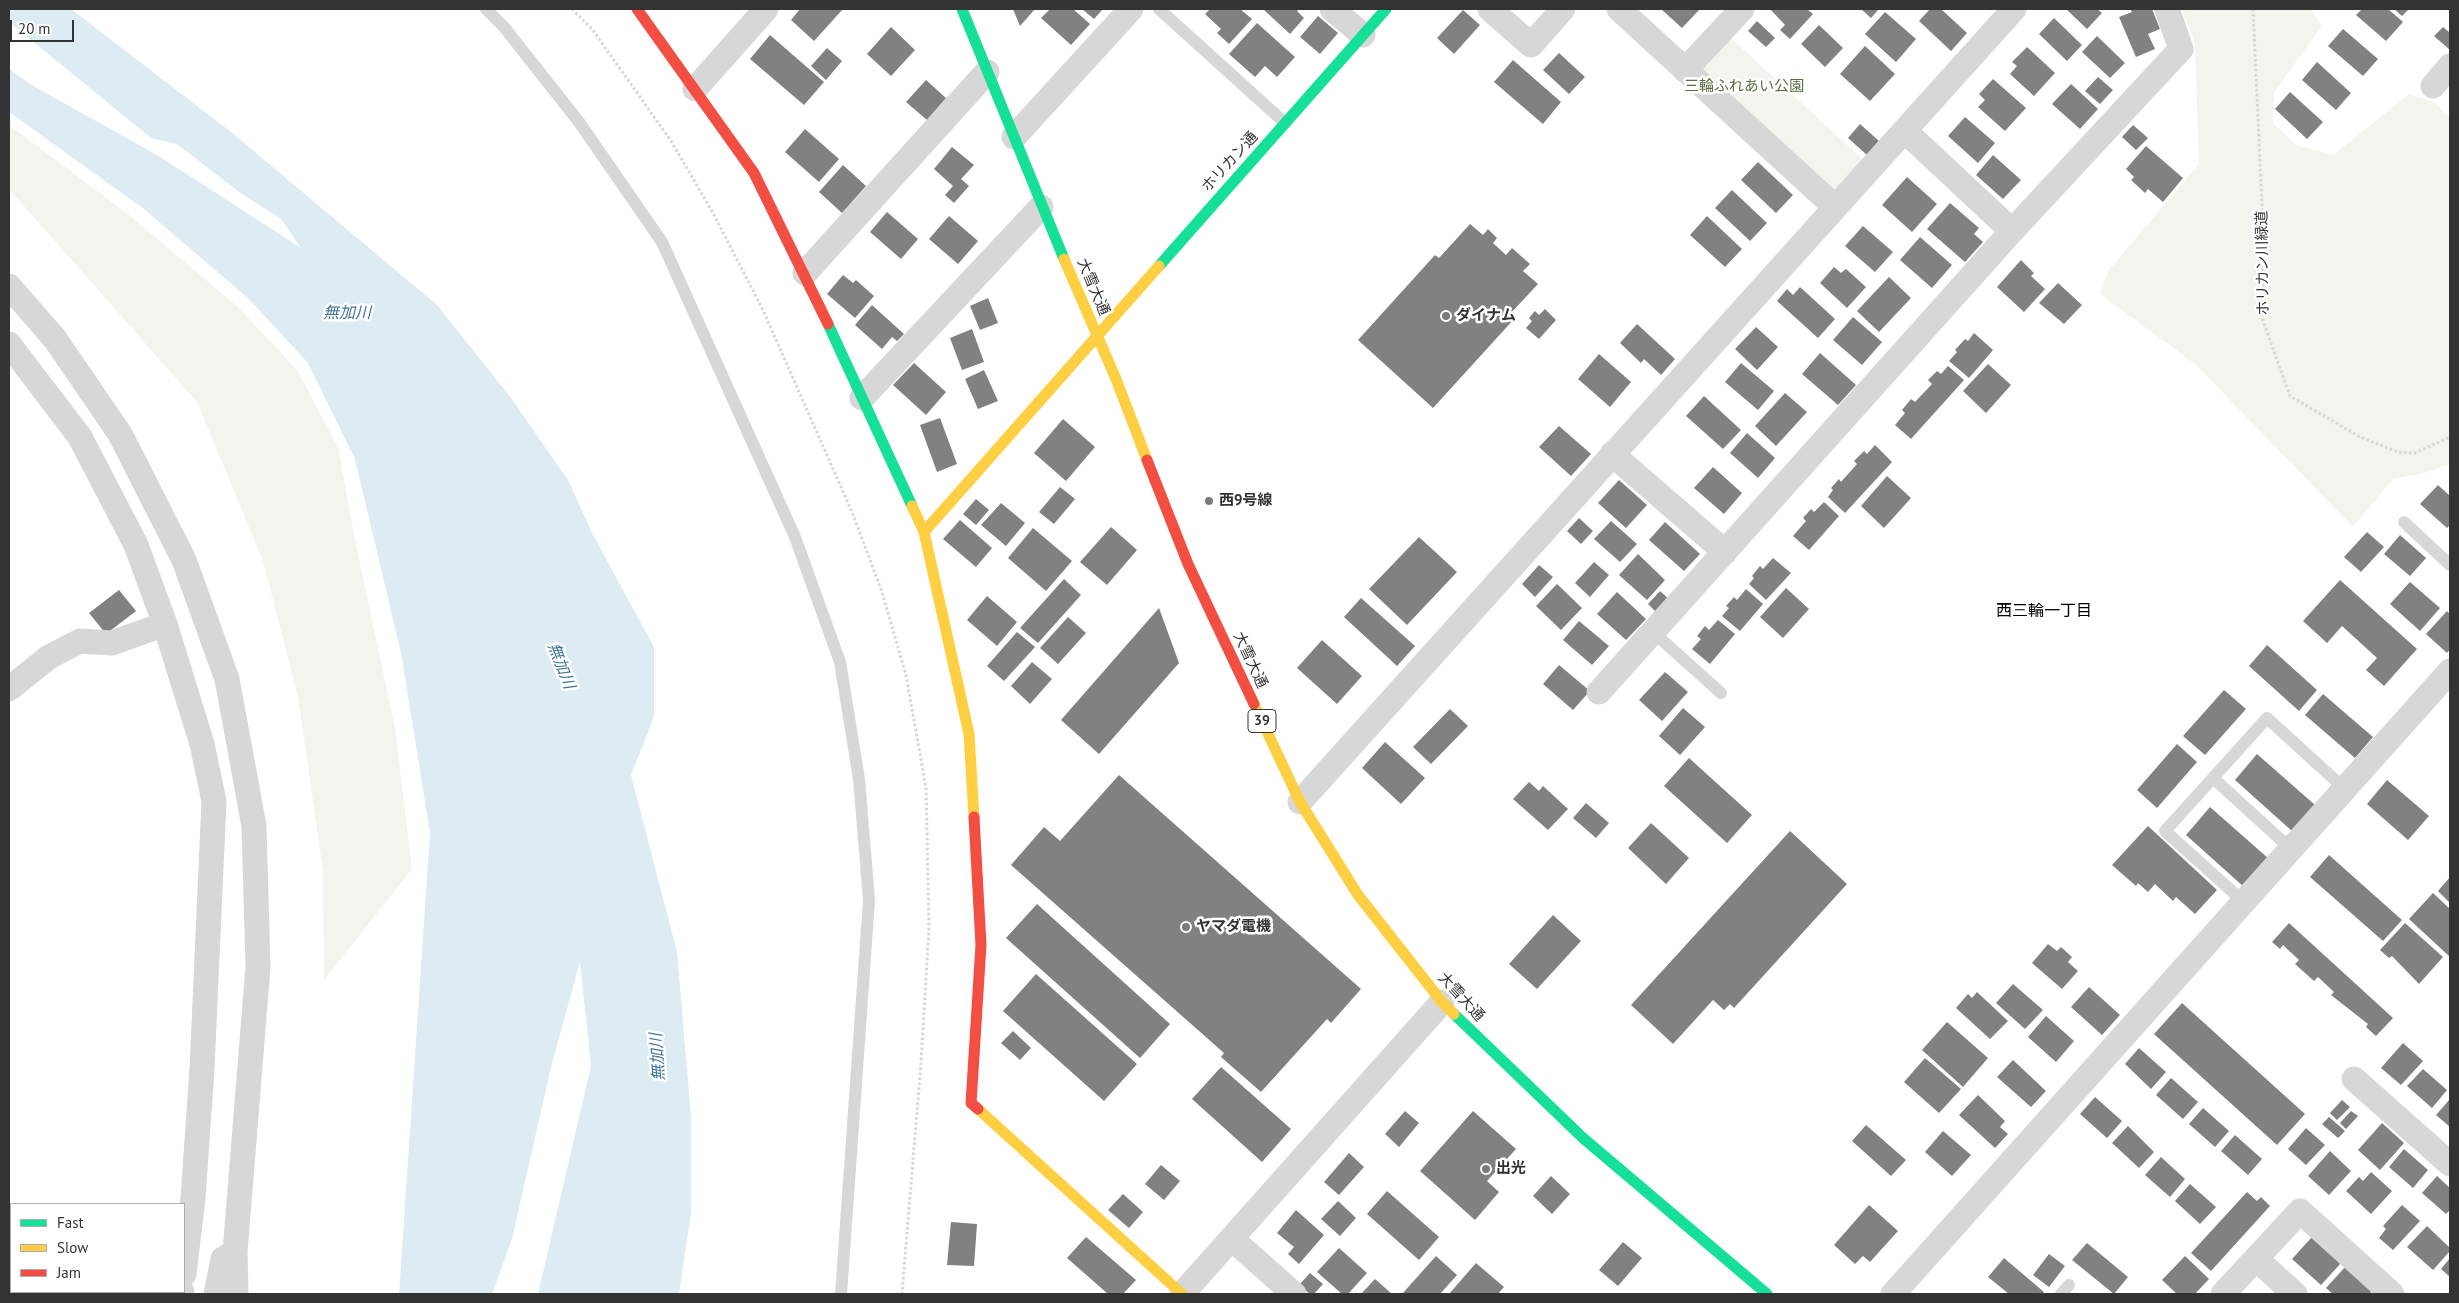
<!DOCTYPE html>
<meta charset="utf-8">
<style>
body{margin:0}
#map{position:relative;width:2459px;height:1303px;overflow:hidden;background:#fff;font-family:"PT Sans",sans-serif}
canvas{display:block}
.frame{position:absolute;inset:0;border:10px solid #333;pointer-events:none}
.legend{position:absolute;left:10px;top:1203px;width:175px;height:90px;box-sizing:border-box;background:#fff;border:1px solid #adadad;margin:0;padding:6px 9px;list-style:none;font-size:15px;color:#333}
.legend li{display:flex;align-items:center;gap:10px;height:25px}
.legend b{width:25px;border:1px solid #adadad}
.scale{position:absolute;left:10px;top:20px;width:64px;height:22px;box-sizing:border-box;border:2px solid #333;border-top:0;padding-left:6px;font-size:15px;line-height:18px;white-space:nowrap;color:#333;-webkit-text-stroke:4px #fff;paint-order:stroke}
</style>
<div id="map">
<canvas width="2459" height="1303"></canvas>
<div class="frame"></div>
<ul class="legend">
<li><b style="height:6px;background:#16e098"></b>Fast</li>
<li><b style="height:6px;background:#ffcf43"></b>Slow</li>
<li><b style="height:6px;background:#f24e42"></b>Jam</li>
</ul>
<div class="scale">20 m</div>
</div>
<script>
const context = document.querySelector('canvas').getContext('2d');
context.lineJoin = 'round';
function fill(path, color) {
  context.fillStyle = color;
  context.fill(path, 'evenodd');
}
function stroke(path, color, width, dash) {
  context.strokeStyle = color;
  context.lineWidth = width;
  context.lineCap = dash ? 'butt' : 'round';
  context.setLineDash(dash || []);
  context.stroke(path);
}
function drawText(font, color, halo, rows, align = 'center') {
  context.font = font + ' "PT Sans","Noto Sans JP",sans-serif';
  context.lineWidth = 5;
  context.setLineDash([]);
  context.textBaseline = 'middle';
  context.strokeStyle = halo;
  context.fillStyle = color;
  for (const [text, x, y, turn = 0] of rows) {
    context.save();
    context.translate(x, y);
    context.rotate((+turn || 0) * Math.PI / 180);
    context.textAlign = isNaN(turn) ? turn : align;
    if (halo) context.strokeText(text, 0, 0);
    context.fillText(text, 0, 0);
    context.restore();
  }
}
const green = new Path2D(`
 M2182 9H2311L2322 26 2274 92 2273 123 2296 145 2333 155 2409 94 2434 102 2450 118V464L2424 473 2393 479 2353 527 2195 364 2100 294 2108 271 2199 164 2195 43Z
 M1722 30 1871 167 1835 207 1685 70Z
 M9 125 128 214 238 307 297 370 338 447 355 540 395 728 412 869 324 980 323 871 298 697 263 561 197 402 9 189Z`);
const water = new Path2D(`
 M9 9H71L231 132 437 305 511 398 568 480 593 535 654 647V717L631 775 677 952 691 1116V1212L679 1294H538L591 1066 580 962 551 1067 512 1239 492 1294H399L430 833 401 653 355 459 308 363 248 298 144 209 9 112V69L30 84 162 158 301 248 281 219 239 192 177 144 151 138 9 22Z`);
const building = new Path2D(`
 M800 9H843L814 41 791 20Z
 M1013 9H1035L1020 26Z
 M1050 9H1073L1090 24 1071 45 1041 18Z
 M1082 9H1103L1094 19Z
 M1210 9H1240L1252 19 1229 44 1217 33 1221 29 1205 14Z
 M1263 9H1299L1297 11 1304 18 1290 34Z
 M1661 9H1700L1682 28Z
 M1770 9H1807L1813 14 1790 39 1780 30 1785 25Z
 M1861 9H1879L1871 18Z
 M1930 9H1941L1967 33 1951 51 1919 21Z
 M2066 9H2097L2102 13 2087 29Z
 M2130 9H2152L2160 29 2148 34 2155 49 2136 57 2119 17 2132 12Z
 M2362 9H2388L2403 22 2386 41 2356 15Z
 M2394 9H2409L2402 16Z
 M1463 10 1480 25 1454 54 1437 38Z
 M1885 12 1916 39 1896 62 1865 34Z
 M1318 16 1338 33 1320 54 1300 37Z
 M2054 18 2082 45 2067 61 2039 34Z
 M1757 21 1775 38 1766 47 1748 31Z
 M1257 23 1295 57 1277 77 1265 66 1255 77 1229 54Z
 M1819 25 1843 48 1825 67 1801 44Z
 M891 27 915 50 891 76 867 54Z
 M2443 27 2450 33V50L2434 36Z
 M2343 29 2378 59 2363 76 2328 46Z
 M770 35 824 82 804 105 750 59Z
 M2097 36 2125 63 2110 78 2082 52Z
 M1865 46 1895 74 1870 101 1840 74Z
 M2027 47 2055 73 2034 96 2010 74 2017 66 2012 62Z
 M827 48 842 61 826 80 811 66Z
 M1559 53 1585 77 1569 94 1543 70Z
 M1513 60 1561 102 1543 124 1494 82Z
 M2317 62 2351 93 2336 110 2302 80Z
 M2098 77 2113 90 2100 104 2085 91Z
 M1993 79 2026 108 2005 131 1978 107 1985 100 1979 94Z
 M926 80 946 98 927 120 906 102Z
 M2071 84 2098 109 2080 129 2052 104Z
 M2290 92 2323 122 2307 139 2275 109Z
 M1965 117 1995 143 1978 163 1948 136Z
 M1860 124 1879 141 1867 155 1848 138Z
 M2133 125 2148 138 2136 150 2122 137Z
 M805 129 839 159 819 182 785 152Z
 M2146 146 2183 178 2163 202 2148 189 2145 193 2131 180 2134 177 2126 169Z
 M952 147 974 165 961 179 969 186 954 203 945 195 953 186 934 169Z
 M1993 155 2021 180 2003 199 1976 175Z
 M1758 162 1793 195 1776 213 1741 180Z
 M843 165 866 186 842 213 819 192Z
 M1907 177 1937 204 1912 232 1882 205Z
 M1732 190 1767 223 1750 241 1715 208Z
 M1950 203 1979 228 1974 234 1983 242 1965 262 1927 229Z
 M887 212 918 239 901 259 870 232Z
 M949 216 978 241 958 264 929 239Z
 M1707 216 1742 249 1725 267 1690 235Z
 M1470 224 1483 235 1488 229 1497 238 1493 243 1506 255 1512 248 1530 264 1523 271 1538 284 1510 314 1515 318 1433 408 1358 340 1435 255 1439 258Z
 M1863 226 1893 252 1875 272 1845 246Z
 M1920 237 1952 265 1932 288 1900 260Z
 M2021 260 2034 273 2031 276 2045 289 2024 312 1997 287Z
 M1834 267 1841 273 1846 269 1866 287 1847 308 1820 283Z
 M843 275 853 283 856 280 874 296 855 318 827 294Z
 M1889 277 1911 298 1879 332 1857 311Z
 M2058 283 2082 305 2064 324 2039 303Z
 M1800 287 1835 319 1818 338 1777 301 1787 289 1793 295Z
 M988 298 998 323 980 330 970 306Z
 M872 305 904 334 897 341 892 337 882 349 855 325Z
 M1545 309 1556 320 1539 339 1526 328 1532 321 1529 318 1535 311 1539 315Z
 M1853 317 1882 342 1862 365 1833 340Z
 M1637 324 1675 359 1661 375 1644 359 1641 363 1620 343Z
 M1756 327 1778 347 1757 370 1735 349Z
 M972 329 984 362 962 370 950 338Z
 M1974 333 1993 350 1969 378 1949 361 1957 352 1955 350 1965 339 1968 341Z
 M1820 353 1856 385 1838 405 1802 374Z
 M1599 354 1631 382 1610 407 1578 379Z
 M914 363 946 392 926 415 893 385Z
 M1741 363 1774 391 1758 410 1725 382Z
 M1988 364 2011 385 1986 413 1963 391Z
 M1948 366 1964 380 1911 439 1895 425 1905 413 1902 410 1911 399 1915 402 1932 384 1928 380 1937 371 1941 374Z
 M984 370 998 401 978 409 965 379Z
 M1785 393 1807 412 1776 446 1755 426Z
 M1704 396 1741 430 1723 449 1686 416Z
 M940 418 957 464 937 472 920 425Z
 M1063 419 1095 447 1066 481 1034 453Z
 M1559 426 1591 454 1571 476 1539 447Z
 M1747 433 1775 458 1758 478 1730 453Z
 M1875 445 1892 462 1845 513 1828 497 1833 490 1831 488 1839 479 1841 482 1857 464 1854 461 1864 451 1867 454Z
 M1713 467 1742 493 1724 514 1694 488Z
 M1887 476 1911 498 1884 528 1861 506Z
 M1619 480 1647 505 1626 528 1598 503Z
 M2438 485 2450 496V525L2447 528 2420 504Z
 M1060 487 1075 499 1054 524 1039 512Z
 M976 499 989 510 976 525 963 514Z
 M1824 502 1839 516 1809 550 1793 536 1806 521 1803 518 1811 509 1814 512Z
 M1001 503 1025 523 1006 546 981 525Z
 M1579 518 1593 531 1581 544 1567 531Z
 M960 520 992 548 976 567 943 539Z
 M1611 521 1637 544 1620 562 1594 539Z
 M1665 522 1700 554 1684 571 1649 540Z
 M1111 527 1137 550 1107 585 1080 562Z
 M1033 528 1072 561 1046 591 1008 558Z
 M2367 532 2384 547 2361 572 2344 557Z
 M2400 535 2426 558 2410 576 2384 554Z
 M1419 537 1457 572 1407 625 1369 589Z
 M1638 554 1665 580 1647 600 1619 575Z
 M1773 558 1791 573 1766 600 1749 584 1754 578 1752 576 1760 566 1763 569Z
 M1594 562 1609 575 1590 597 1575 583Z
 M1539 565 1553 577 1535 597 1522 584Z
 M1064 579 1081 595 1038 643 1020 628Z
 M2340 580 2417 649 2384 686 2366 670 2377 658 2342 626 2327 643 2303 621Z
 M2410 582 2440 608 2420 631 2390 604Z
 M1557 584 1582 608 1561 630 1536 606Z
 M1786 588 1809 609 1783 638 1760 617Z
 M1746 589 1763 604 1740 631 1722 616 1729 608 1726 606 1734 597 1737 600Z
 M119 590 136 611 106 634 89 613Z
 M1660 591 1671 601 1658 614 1648 604Z
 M1617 592 1646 619 1626 640 1597 614Z
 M987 596 1017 622 997 646 967 620Z
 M1361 598 1415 646 1397 666 1344 617Z
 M1159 608 1179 663 1099 754 1061 720Z
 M2447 611 2450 614V649L2447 653 2426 634Z
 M1068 617 1086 633 1058 664 1040 648Z
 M1718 620 1735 634 1710 664 1692 649 1701 639 1697 636 1705 626 1709 630Z
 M1579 621 1609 646 1592 665 1563 640Z
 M1017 632 1035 647 1004 681 987 666Z
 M1322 640 1362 676 1337 704 1297 668Z
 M2267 645 2317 690 2299 711 2249 666Z
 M1032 662 1052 679 1030 704 1011 686Z
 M1559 665 1590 691 1573 710 1543 684Z
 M1665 672 1688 692 1662 721 1639 700Z
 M2224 690 2246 709 2205 755 2183 736Z
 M2323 694 2373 737 2355 758 2305 715Z
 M1683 708 1705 727 1680 755 1659 736Z
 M1450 709 1468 726 1431 764 1413 747Z
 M1385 742 1425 778 1401 804 1362 768Z
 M2177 744 2197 762 2157 808 2137 790Z
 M2257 754 2315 805 2292 831 2235 780Z
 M1689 758 1752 815 1727 843 1664 786Z
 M1119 775 1361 989 1331 1023 1327 1019 1261 1092 1221 1057 1224 1053 1011 865 1044 827 1060 841Z
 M2387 780 2429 816 2408 840 2367 804Z
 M1529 782 1539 791 1543 786 1568 809 1548 830 1513 799Z
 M1586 803 1609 823 1596 838 1573 818Z
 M2210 807 2269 859 2244 887 2186 835Z
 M1651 823 1689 858 1666 884 1628 848Z
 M2148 826 2217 890 2195 914 2176 897 2173 901 2155 884 2148 892 2138 883 2136 886 2112 865Z
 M1790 831 1847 884 1734 1008 1730 1004 1724 1010 1713 1000 1673 1044 1631 1005Z
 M2329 855 2402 920 2383 941 2310 877Z
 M2450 877V903L2438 891Z
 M2433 893 2450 909V957L2409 919Z
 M1037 904 1170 1024 1140 1058 1006 938Z
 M1553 915 1581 941 1537 989 1509 964Z
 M2289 923 2393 1018 2376 1036 2366 1027 2368 1024 2331 995 2334 992 2318 977 2314 981 2295 964 2299 960 2283 945 2280 949 2272 942Z
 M2405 923 2443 957 2419 984 2392 956 2389 958 2380 950Z
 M2048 944 2057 951 2061 947 2072 957 2068 962 2078 971 2062 989 2032 963Z
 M1036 974 1137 1064 1104 1101 1003 1011Z
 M2013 984 2043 1010 2025 1029 1996 1003Z
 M2089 987 2120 1015 2102 1035 2071 1007Z
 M1977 992 2008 1021 1990 1039 1956 1008 1968 994 1972 998Z
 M2182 1003 2305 1114 2277 1145 2154 1034Z
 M2046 1016 2074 1041 2056 1062 2028 1037Z
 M1947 1022 1988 1058 1963 1087 1922 1050Z
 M1013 1031 1031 1048 1020 1060 1001 1043Z
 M2403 1043 2423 1061 2401 1085 2381 1068Z
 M2139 1048 2166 1072 2151 1089 2125 1064Z
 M1925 1058 1961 1089 1939 1113 1904 1082Z
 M2013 1060 2046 1091 2031 1107 1997 1077Z
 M1221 1067 1291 1129 1262 1162 1192 1099Z
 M2423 1069 2447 1090 2432 1108 2407 1086Z
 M2171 1078 2198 1102 2183 1119 2156 1095Z
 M1978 1095 2005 1121 2000 1127 2008 1134 1995 1148 1959 1115Z
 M2095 1097 2122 1121 2107 1138 2080 1114Z
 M2450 1099V1127L2436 1115Z
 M2342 1100 2350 1107 2337 1120 2330 1113Z
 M2203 1108 2229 1131 2215 1147 2189 1124Z
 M1405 1111 1419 1123 1399 1147 1385 1134Z
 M1473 1111 1516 1149 1487 1181 1499 1192 1475 1220 1420 1171Z
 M2351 1111 2358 1116 2346 1129 2340 1123Z
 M2329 1117 2345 1131 2338 1138 2322 1124Z
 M2382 1123 2404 1143 2380 1170 2358 1150Z
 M1866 1125 1906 1160 1891 1176 1852 1141Z
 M2128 1126 2154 1152 2139 1168 2112 1143Z
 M2306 1128 2325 1145 2306 1165 2288 1149Z
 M1943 1131 1971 1155 1952 1176 1925 1152Z
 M2235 1135 2262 1159 2248 1175 2221 1151Z
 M2404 1149 2428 1170 2413 1188 2389 1167Z
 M2330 1151 2351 1171 2329 1195 2308 1176Z
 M1349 1153 1364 1167 1339 1195 1324 1182Z
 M2161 1157 2185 1179 2170 1197 2145 1175Z
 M1161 1165 1180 1181 1164 1200 1145 1184Z
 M2371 1172 2392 1191 2371 1214 2346 1191 2359 1177 2363 1181Z
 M1551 1176 1570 1194 1552 1214 1533 1196Z
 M2437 1176 2450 1188V1210L2446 1214 2422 1193Z
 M2190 1184 2216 1207 2200 1224 2175 1201Z
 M1387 1191 1439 1237 1419 1260 1367 1214Z
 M2247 1192 2257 1201 2261 1197 2270 1206 2211 1271 2191 1253Z
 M1123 1194 1143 1212 1129 1228 1108 1210Z
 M1338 1201 1356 1218 1340 1236 1321 1219Z
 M1869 1205 1898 1231 1870 1262 1863 1256 1855 1264 1834 1245Z
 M2402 1205 2420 1221 2393 1250 2379 1238 2386 1229 2383 1226Z
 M1296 1210 1324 1235 1299 1264 1288 1254 1294 1247 1277 1233Z
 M951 1222 977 1224 974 1266 947 1265Z
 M2427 1226 2450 1248V1251L2433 1270 2407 1247Z
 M1086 1237 1136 1280 1123 1294H1108L1067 1258Z
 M2312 1237 2341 1263 2321 1285 2292 1259Z
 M1623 1242 1642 1258 1618 1286 1599 1270Z
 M2087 1243 2128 1277 2114 1294 2072 1260Z
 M1339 1248 1367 1273 1348 1294H1342L1317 1272Z
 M2049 1254 2065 1266 2049 1287 2033 1275Z
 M1436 1256 1457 1275 1440 1294H1402Z
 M2185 1256 2209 1279 2195 1294H2177L2162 1280Z
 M2004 1258 2044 1292 2042 1294H2009L1988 1277Z
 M2450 1258V1277L2441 1269Z
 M1476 1263 1504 1287 1498 1294H1449Z
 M2346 1266 2373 1290 2369 1294H2333L2326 1288Z
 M1310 1273 1323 1284 1314 1294H1310L1299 1285Z
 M1375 1279 1392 1294H1361Z`);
const path = new Path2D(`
 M572 9 592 29 671 141 713 213 763 310 852 512 882 592 906 675 926 788 929 928 921 1063 902 1294
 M2253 9 2263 227V321L2290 396 2360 437 2398 452 2415 453 2450 437`);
const lane = new Path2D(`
 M486 9 504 27 579 122 662 242 795 537 840 662 859 779 869 900 841 1294
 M1159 9 1285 123
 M2404 522 2450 565
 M1653 632 1721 693
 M2213 778 2291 849
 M2244 902 2165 831 2267 718 2345 789
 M2061 1294 2069 1285`);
const street = new Path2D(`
 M1332 9 1363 35
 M1490 9 1531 45 1563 9
 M1619 9 1835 207
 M1685 70 1742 9
 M2433 86 2450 66
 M695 89 766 9
 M1905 131 2012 231
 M1014 137 1131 9
 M805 273 987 72
 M9 286 55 339 120 434 184 560 227 679 254 826 258 967 235 1252 236 1294
 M9 344 80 437 136 545 165 624 202 744 214 801 202 1069 193 1198 184 1274
 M862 398 1041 207
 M1612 454 1725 552
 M9 689 49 657 80 641 112 643 165 624
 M1599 692 2012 231 2181 49 2167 9
 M1300 802 2014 9
 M2354 1079 2450 1164
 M1232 1239 1294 1294
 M2256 1259 2295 1294
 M182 1294V1292
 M216 1294 223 1259 235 1252
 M1182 1294 1442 1002
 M1893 1294 2450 671
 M2223 1294 2300 1211 2392 1294`);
const fast = new Path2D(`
 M962 9 1064 259
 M1159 266 1386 9
 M828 324 912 506
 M1454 1014 1583 1138 1767 1294`);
const slow = new Path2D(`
 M1064 259 1116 379 1147 460
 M912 506 924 532 969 734 974 817
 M924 532 1159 266
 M1254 704 1300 802 1358 895 1442 1002 1454 1014
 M978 1109 1182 1294`);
const jam = new Path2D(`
 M637 9 754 173 828 324
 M1147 460 1188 564 1254 704
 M974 817 981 945 971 1103 978 1109`);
const markers = [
 [1446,316,5,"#7a7a7a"],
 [1209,501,5,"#7a7a7a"],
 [1186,927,5,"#7a7a7a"],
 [1486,1169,5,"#7a7a7a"]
];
const shields = [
 [1262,721,28]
];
const shieldNames = [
 ["39",1262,721]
];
const parkNames = [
 ["三輪ふれあい公園",1744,87]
];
const streetNames = [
 ["ホリカン通",1230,162,-48],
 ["ホリカン川緑道",2263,263,-91],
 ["大雪大通",1093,287,67],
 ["大雪大通",1250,660,65],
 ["大雪大通",1461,997,47]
];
const poiNames = [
 ["ダイナム",1456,316],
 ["西9号線",1219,501],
 ["ヤマダ電機",1196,927],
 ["出光",1496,1169]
];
const waterNames = [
 ["無加川",347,313],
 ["無加川",561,666,69],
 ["無加川",658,1057,-94]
];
const neighbourhoodNames = [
 ["西三輪一丁目",2044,611]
];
fill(green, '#f1f5ed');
fill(water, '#ddebf3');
fill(building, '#818181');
stroke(path, '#d6d6d6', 3, [2.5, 2.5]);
stroke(lane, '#d7d7d7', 12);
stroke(street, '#d7d7d7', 25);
stroke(fast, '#16e098', 11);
stroke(slow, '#ffcf43', 11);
stroke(jam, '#f24e42', 11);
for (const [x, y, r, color] of markers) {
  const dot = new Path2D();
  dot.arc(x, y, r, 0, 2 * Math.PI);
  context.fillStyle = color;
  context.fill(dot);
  stroke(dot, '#fff', 2);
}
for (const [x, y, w] of shields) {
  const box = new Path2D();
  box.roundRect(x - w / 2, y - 11.5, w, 23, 4);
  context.fillStyle = '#fff';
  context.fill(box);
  stroke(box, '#333', 1);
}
drawText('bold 14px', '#333', null, shieldNames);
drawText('15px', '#56703f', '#fff', parkNames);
drawText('15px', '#333', '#fff', streetNames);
drawText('bold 15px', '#333', '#fff', poiNames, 'left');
drawText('italic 16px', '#3f7597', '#fff', waterNames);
drawText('16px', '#000', '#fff', neighbourhoodNames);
</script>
